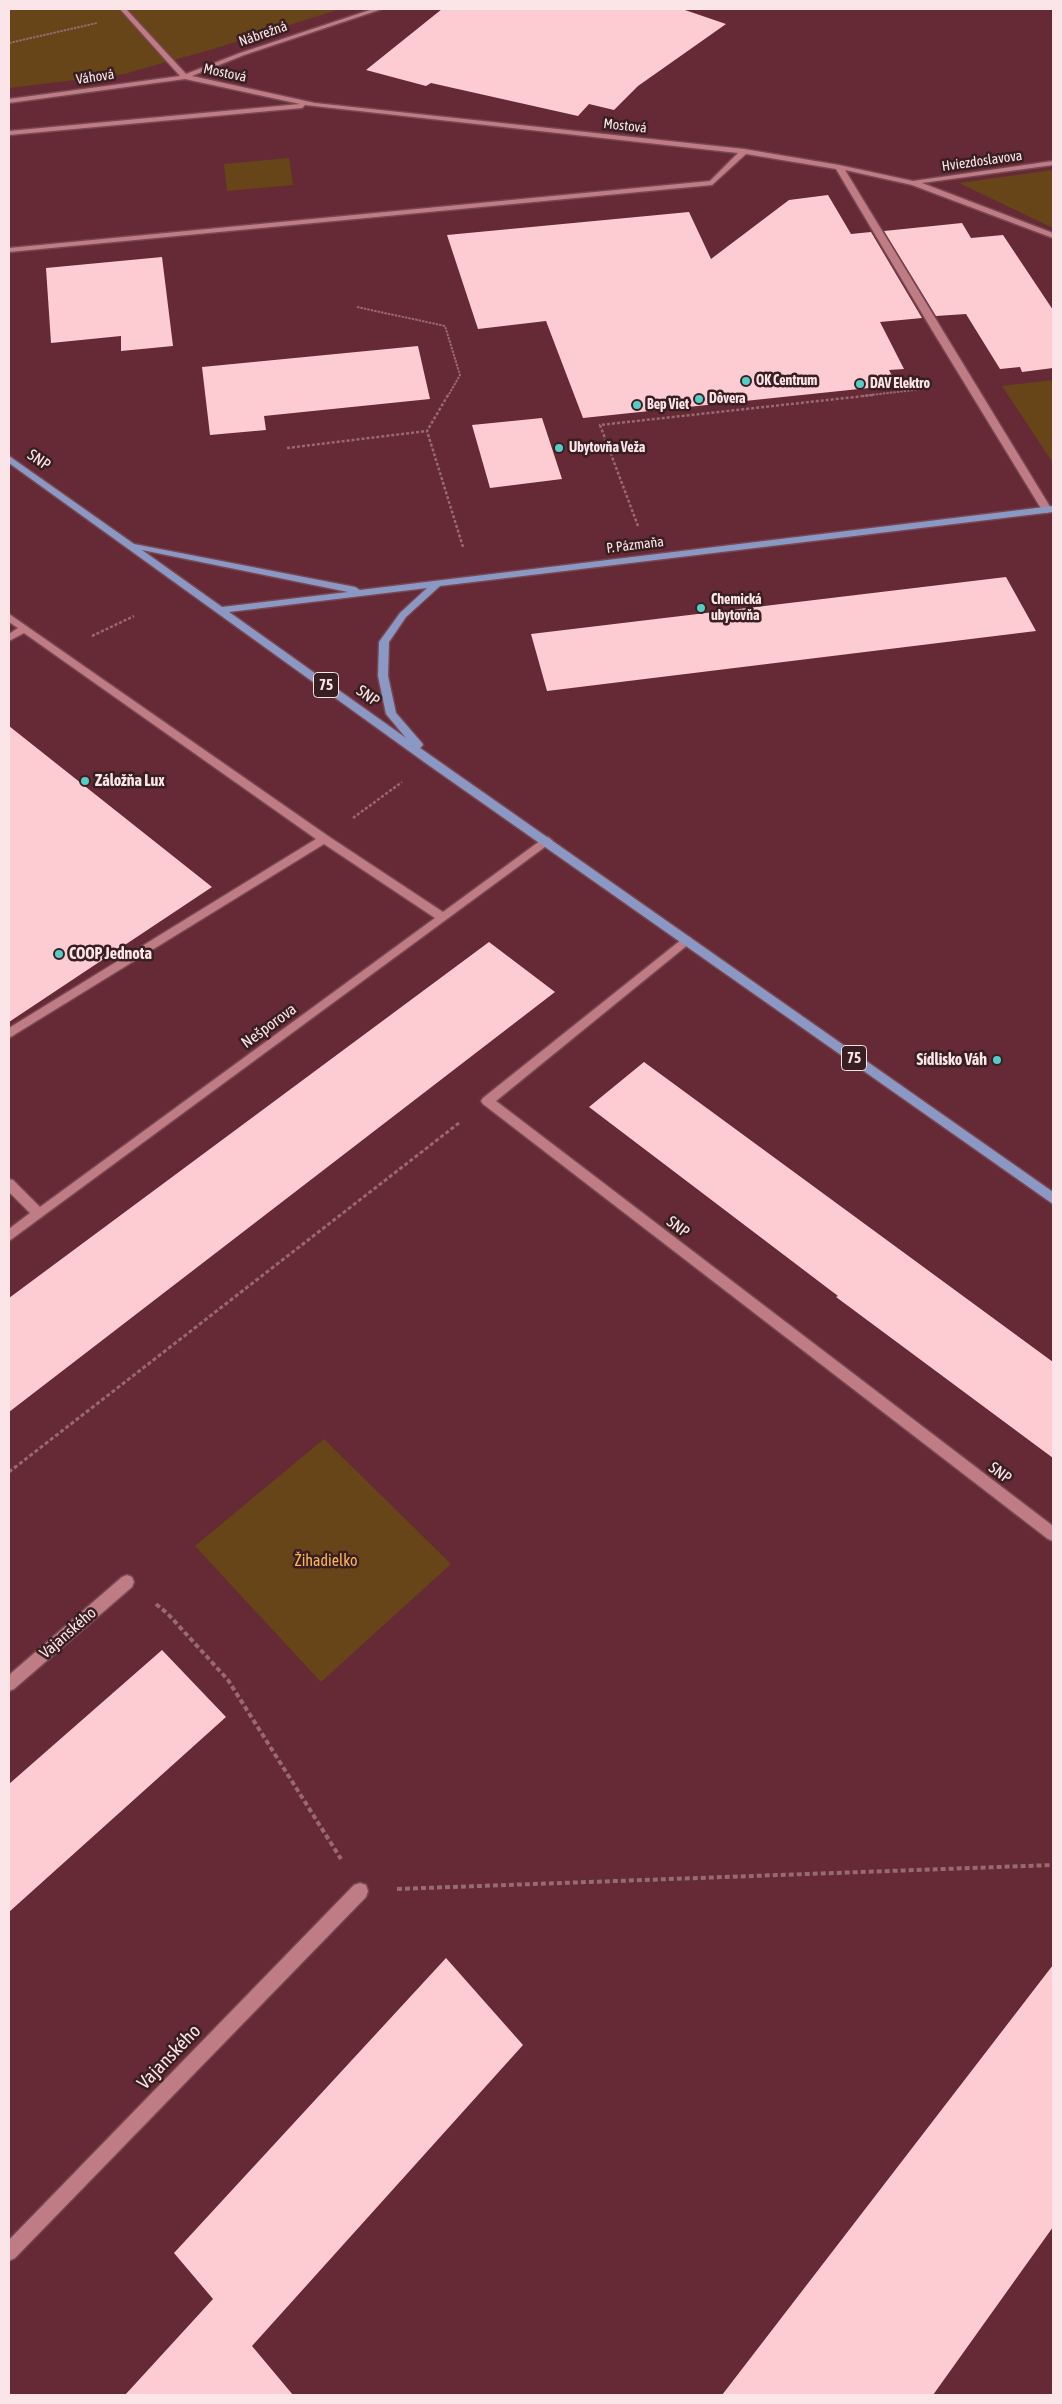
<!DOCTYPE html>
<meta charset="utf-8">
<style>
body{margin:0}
#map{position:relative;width:1062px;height:2404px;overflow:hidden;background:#652a35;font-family:"Asap Condensed",sans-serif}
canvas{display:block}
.frame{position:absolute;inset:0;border:10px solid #fce5e8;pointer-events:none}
</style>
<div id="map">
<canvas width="1062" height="2404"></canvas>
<div class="frame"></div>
</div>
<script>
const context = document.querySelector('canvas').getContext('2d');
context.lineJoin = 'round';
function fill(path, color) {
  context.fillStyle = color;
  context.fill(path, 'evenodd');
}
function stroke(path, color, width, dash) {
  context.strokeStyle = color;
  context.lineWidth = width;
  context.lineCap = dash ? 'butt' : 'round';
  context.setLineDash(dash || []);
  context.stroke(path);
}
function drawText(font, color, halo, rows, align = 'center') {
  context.font = font + ' "Asap Condensed",sans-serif';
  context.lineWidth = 5;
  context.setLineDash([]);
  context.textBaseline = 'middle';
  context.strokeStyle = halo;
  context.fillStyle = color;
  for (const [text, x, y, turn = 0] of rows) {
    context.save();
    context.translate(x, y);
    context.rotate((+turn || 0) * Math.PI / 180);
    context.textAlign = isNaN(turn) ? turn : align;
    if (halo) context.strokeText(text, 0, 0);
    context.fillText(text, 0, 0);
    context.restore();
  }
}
const green = new Path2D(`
 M9 9H340L213 49 124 74 9 88Z
 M289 158 293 185 227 191 224 164Z
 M1053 170V228L959 183Z
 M1053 380V463L1002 386Z
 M324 1439 451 1564 321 1682 195 1546Z`);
const building = new Path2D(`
 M442 9H682L726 24 638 86 614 110 589 104 578 116 431 83 426 86 366 70Z
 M828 195 851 234 871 232 922 318 880 322 904 369 889 370 897 385 583 418 546 321 478 329 447 235 689 212 711 259 789 200Z
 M962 223 971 238 1003 235 1053 310V368L1022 372 1020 367 1000 369 966 314 936 316 884 231Z
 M162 257 173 346 121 351V336L51 343 46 268Z
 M418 346 430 399 264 416 266 430 210 435 202 367Z
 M542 418 562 479 490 488 472 425Z
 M1006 577 1036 631 547 691 531 634Z
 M9 726 212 887 9 1022Z
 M489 942 555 992 9 1412V1298Z
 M644 1062 1053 1362V1458L836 1297 838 1296 589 1107Z
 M162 1650 226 1717 9 1912V1784Z
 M446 1958 523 2045 252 2346 293 2395H125L213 2299 174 2253Z
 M1053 1965V2227L933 2395H722Z`);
const pathFar3 = new Path2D(`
 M9 43 97 23
 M357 307 445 326 460 375 448 396
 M862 396 932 388`);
const pathFar2 = new Path2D(`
 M448 395 427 431 463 547
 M287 448 427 431
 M638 526 600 425 873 395
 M92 636 134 616
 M353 818 402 782`);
const pathFar1 = new Path2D(`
 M9 1472 459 1123`);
const path = new Path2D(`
 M156 1604 168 1614 228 1680 341 1859
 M397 1889 1053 1865`);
const minor = new Path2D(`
 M120 9H126L186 74 240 53 373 9H382L244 55 192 76 315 103 744 149 839 165 913 181 1053 161V165L922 183 1053 233V238L912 185 845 170 1052 510 1047 513 1042 510 932 330 836 169 746 154 712 185 9 252V248L710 181 738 153 305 105 302 108 9 135V131L300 104 185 79 9 103V99L180 76Z
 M9 614 328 836 443 912 544 838 548 837 553 841 9 1241V1229L30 1213 9 1192V1179L13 1180 40 1207 435 918 324 844 9 1038V1028L316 839 24 633 9 641V634L18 628 9 622Z
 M686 936 690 937 692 940 690 943 496 1101 1053 1526V1541L1048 1539 483 1104 481 1101 483 1098Z
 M127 1575 132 1577 134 1582 132 1587 14 1689 9 1691V1675L122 1577Z
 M360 1883 366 1885 368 1891 366 1897 15 2258 9 2261V2240L354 1885Z`);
const major = new Path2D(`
 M9 456 134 544 355 587 360 590 1053 506V512L440 586 406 617 389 642 388 676 396 713 422 743 423 745 420 748 1053 1192V1204L427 764 9 463ZM142 550 348 592 222 607ZM427 588 400 613 379 642 378 676 386 714 406 738 229 612Z`);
const markers = [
 [746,381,5,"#54cdc7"],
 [860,384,5,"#54cdc7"],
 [699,399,5,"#54cdc7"],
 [637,405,5,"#54cdc7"],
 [559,448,5,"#54cdc7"],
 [701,608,5,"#54cdc7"],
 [85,781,5,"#54cdc7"],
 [59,954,5,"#54cdc7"],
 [997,1060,5,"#54cdc7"]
];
const farStreetnames = [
 ["Nábrežná",263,34,-19],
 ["Mostová",225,73,12],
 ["Váhová",95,77,-8],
 ["Mostová",625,126,6],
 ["Hviezdoslavova",982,161,-8],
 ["P. Pázmaňa",635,545,-7]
];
const farPoinames = [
 ["OK Centrum",756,381],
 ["DAV Elektro",870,384],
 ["Dôvera",709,399],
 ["Bep Viet",647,405],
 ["Ubytovňa Veža",569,448],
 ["Chemická",711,600],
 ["ubytovňa",711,616]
];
const shields = [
 [326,685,25],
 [854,1058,25]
];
const shieldNames = [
 ["75",326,685],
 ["75",854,1058]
];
const streetNames = [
 ["SNP",39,460,35],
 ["SNP",368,696,36],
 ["Nešporova",269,1026,-36],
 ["SNP",678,1227,37],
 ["SNP",1000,1473,37],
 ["Vajanského",68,1633,-41]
];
const poiNames = [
 ["Záložňa Lux",95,781],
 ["COOP Jednota",69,954],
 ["Sídlisko Váh",987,1060,"right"]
];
const parkNames = [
 ["Žihadielko",326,1561]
];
const nearStreetnames = [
 ["Vajanského",169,2057,-46]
];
fill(green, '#674518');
fill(building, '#fdccd2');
stroke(minor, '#774752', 3);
stroke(major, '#774752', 3);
stroke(pathFar3, '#986971', 2, [2.5, 1]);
stroke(pathFar2, '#986971', 2.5, [3, 2]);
stroke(pathFar1, '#986971', 3, [4, 2.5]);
stroke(path, '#986971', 4, [5, 3]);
fill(minor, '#c07c85');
fill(major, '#8c98c4');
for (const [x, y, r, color] of markers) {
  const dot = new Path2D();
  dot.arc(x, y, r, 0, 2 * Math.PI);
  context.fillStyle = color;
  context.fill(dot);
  stroke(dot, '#391e22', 2);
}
drawText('14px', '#fce5e8', '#391e22', farStreetnames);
drawText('bold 14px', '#fce5e8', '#391e22', farPoinames, 'left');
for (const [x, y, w] of shields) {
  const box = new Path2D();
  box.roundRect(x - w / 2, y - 12.5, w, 25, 4);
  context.fillStyle = '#391e22';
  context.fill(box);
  stroke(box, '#fce5e8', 1);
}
drawText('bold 15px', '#fce5e8', null, shieldNames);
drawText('16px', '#fce5e8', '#391e22', streetNames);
drawText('bold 16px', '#fce5e8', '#391e22', poiNames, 'left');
drawText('16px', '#fdb559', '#391e22', parkNames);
drawText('19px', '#fce5e8', '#391e22', nearStreetnames);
</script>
